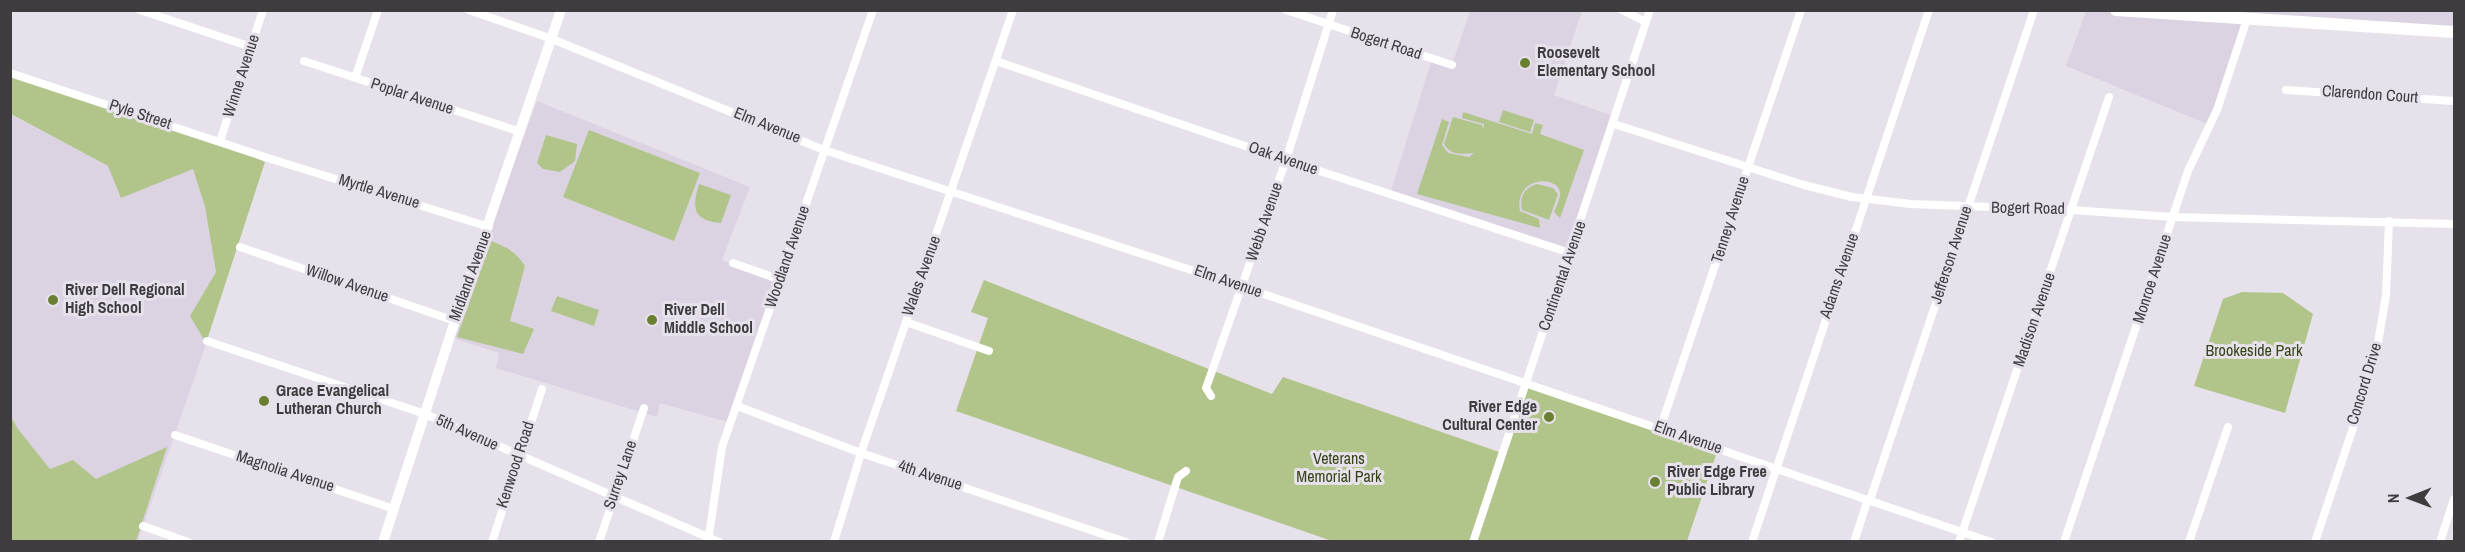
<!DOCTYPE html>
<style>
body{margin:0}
#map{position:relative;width:2465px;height:552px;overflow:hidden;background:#e6e1ea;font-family:"Archivo Narrow",sans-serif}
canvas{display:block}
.frame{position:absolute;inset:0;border:12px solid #3e3c3f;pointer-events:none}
.north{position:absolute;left:2381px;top:468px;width:60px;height:60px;-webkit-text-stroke:4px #e6e1ea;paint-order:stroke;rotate:269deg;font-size:16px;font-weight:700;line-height:24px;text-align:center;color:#3e3c3f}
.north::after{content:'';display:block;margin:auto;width:21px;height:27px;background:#3e3c3f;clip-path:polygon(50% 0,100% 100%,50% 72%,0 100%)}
</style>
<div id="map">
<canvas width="2465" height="552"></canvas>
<div class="frame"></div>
<div class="north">N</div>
</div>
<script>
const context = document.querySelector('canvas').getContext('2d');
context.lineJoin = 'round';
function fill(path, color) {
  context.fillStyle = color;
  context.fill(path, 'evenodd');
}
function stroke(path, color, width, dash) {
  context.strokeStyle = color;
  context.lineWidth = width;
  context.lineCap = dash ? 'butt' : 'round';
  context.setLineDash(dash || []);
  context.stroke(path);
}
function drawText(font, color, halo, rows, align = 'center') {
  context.font = font + ' "Archivo Narrow",sans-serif';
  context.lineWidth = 6;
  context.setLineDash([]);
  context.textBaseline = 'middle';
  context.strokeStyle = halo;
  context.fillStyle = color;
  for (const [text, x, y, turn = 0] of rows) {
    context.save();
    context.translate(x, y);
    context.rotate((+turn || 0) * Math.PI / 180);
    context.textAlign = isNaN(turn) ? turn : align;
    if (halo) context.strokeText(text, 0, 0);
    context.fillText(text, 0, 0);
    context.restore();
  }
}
const built = new Path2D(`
 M1470 11H1582L1554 95 1616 117 1570 253 1390 194 1432 59 1452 65Z
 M2086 11H2454V32L2247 19 2210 125 2066 66Z
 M537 101 750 187 722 260 781 280 731 423 660 403 657 417 496 368 499 353 450 337Z
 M10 114 108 166 193 169 205 207 216 272 191 316 207 341 138 541H11Z`);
const green = new Path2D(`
 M10 73 220 141 265 162 206 343 190 316 216 272 205 207 193 169 121 198 108 166 11 114Z
 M1503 110 1534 120 1530 132 1499 122Z
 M1463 112 1532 134 1535 123 1543 125 1540 134 1584 150 1560 218 1554 212C1556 207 1560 199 1560 194 1560 175 1514 175 1520 211L1539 219 1540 228 1417 194 1442 119 1449 122 1442 145 1448 153 1469 157 1474 153C1462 154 1451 156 1444 144L1453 117 1482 125 1484 129V124L1462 118Z
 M589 130 700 173 674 241 563 197Z
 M546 135 577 144 575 161 560 172 543 169 537 163Z
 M699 184 731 195 721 223C694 221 691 209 699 184Z
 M1537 184 1553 188 1558 194 1549 220 1522 210C1519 197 1524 188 1537 184Z
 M491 241C507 247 516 252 525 266L510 321 534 329 523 354 457 337Z
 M984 280 1272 394 1283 377 1502 453 1524 385 1718 449 1687 541 1335 542 956 411 988 318 971 312Z
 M2242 292 2283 293 2313 314 2285 413 2194 386 2223 299Z
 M557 296 599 310 594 326 551 311Z
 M10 415 18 429 50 469 73 460 96 479 167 447 136 541H11Z`);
const street = new Path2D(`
 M140 10 251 47
 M469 10 552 39 824 150 1243 287 1991 542
 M1286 10 1452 65
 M1622 10 1646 22
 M304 61 521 132
 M996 61 1286 160 1570 253
 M10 73 268 158 489 227
 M355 78 378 10
 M2286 90 2454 101
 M1614 124 1804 185 1852 197 1911 204 2072 210 2173 217 2454 224
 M220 141 263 10
 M240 247 455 321
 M733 263 781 280
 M906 322 989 351
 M207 341 425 414 719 542
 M1211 396 1206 388 1286 160 1333 10
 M737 406 861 453 1126 542
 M1660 429 1801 10
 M175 435 394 509
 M1870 500 2034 10
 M143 526 188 542
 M492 542 542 389
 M599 542 644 408
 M708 542 722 447 873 10
 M834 542 861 453 1013 10
 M1158 542 1178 477 1186 471
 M1473 542 1650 10
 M1752 542 1929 10
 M1854 542 1868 499
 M1959 542 2109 97
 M2064 542 2188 171 2217 110 2247 19
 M2189 542 2228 427
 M2315 542 2362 401 2377 349 2386 295 2389 221
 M2440 542 2454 499`);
const secondary = new Path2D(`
 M383 542 455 321 561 10`);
const primary = new Path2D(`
 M2116 10 2454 32`);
const markers = [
 [1525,63,6,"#698032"],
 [53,300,6,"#698032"],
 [652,320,6,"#698032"],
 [264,401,6,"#698032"],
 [1549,417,6,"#698032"],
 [1655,482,6,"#698032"]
];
const streetNames = [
 ["Bogert Road",1386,44,18],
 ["Winne Avenue",242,76,-72],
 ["Clarendon Court",2370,95,4],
 ["Poplar Avenue",412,97,18],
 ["Pyle Street",140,115,18],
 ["Elm Avenue",767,126,22],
 ["Oak Avenue",1283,159,19],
 ["Myrtle Avenue",379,192,17],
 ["Bogert Road",2028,209,1],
 ["Tenney Avenue",1731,220,-72],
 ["Webb Avenue",1265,222,-71],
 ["Jefferson Avenue",1952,255,-72],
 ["Woodland Avenue",788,257,-71],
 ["Midland Avenue",471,276,-70],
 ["Wales Avenue",922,276,-70],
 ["Continental Avenue",1563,276,-71],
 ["Adams Avenue",1840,276,-71],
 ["Monroe Avenue",2153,279,-72],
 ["Elm Avenue",1228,282,19],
 ["Willow Avenue",347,284,19],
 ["Madison Avenue",2035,320,-71],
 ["Concord Drive",2365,384,-73],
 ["5th Avenue",467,433,24],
 ["Elm Avenue",1688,438,19],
 ["Kenwood Road",516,465,-72],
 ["Magnolia Avenue",285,472,18],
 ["Surrey Lane",621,475,-71],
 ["4th Avenue",930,476,18]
];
const poiNames = [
 ["Roosevelt",1537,54],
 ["Elementary School",1537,72],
 ["River Dell Regional",65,291],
 ["High School",65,309],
 ["River Dell",664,311],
 ["Middle School",664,329],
 ["Grace Evangelical",276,392],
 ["Lutheran Church",276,410],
 ["River Edge",1537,408,"right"],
 ["Cultural Center",1537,426,"right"],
 ["River Edge Free",1667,473],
 ["Public Library",1667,491]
];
const parkNames = [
 ["Brookeside Park",2254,352],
 ["Veterans",1339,460],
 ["Memorial Park",1339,478]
];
fill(built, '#dbd3e2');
fill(green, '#b1c58b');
stroke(street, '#fff', 8);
stroke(secondary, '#fff', 10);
stroke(primary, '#fff', 12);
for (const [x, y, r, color] of markers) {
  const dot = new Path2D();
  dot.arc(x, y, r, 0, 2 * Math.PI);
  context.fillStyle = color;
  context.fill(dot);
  stroke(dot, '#e6e1ea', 2);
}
drawText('16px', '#3e3c3f', '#e6e1ea', streetNames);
drawText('bold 16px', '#3e3c3f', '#e6e1ea', poiNames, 'left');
drawText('16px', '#364316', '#e6e1ea', parkNames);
</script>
